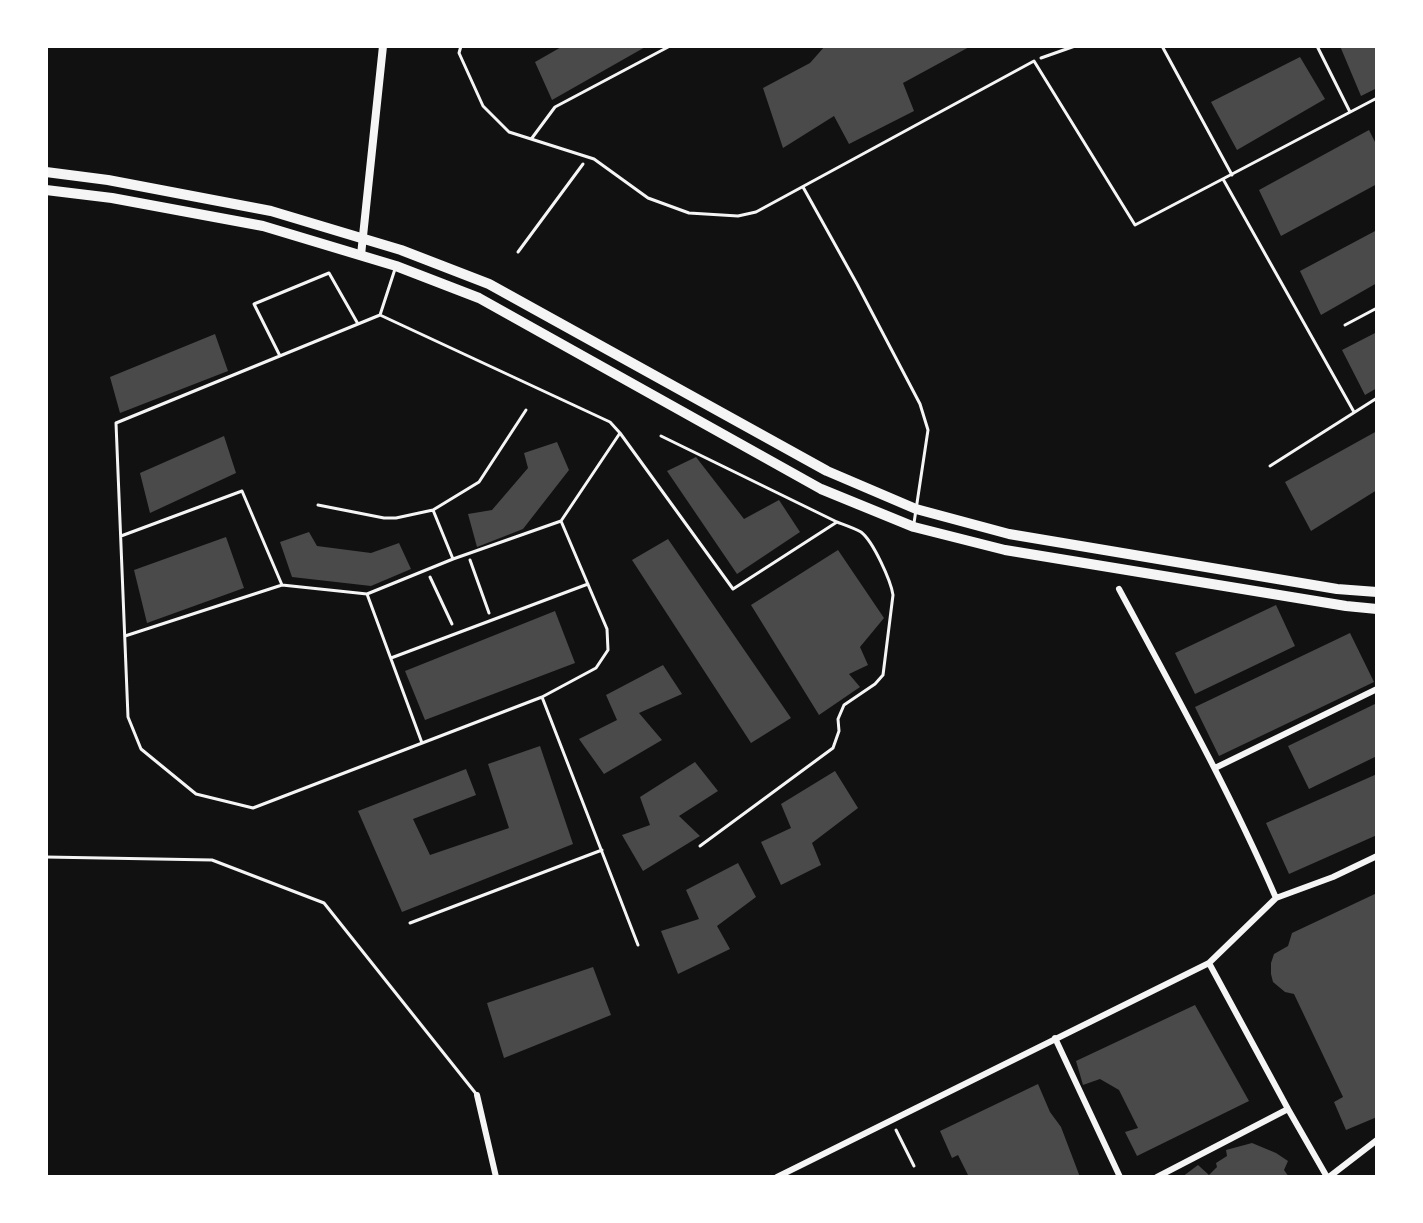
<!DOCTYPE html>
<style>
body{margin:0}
#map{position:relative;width:1423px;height:1223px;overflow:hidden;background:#111;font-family:"Sofia Sans Condensed",sans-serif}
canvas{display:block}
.frame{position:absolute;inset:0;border:48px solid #fff;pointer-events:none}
</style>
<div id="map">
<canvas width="1423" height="1223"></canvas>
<div class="frame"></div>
</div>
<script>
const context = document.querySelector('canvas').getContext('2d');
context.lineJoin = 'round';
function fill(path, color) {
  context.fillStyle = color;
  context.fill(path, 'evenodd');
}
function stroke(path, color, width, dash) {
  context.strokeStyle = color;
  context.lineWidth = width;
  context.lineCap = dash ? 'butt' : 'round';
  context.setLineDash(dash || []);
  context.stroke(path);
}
const building = new Path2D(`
 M563 46H647L552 100 535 62Z
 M825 46H971L903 83 914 111 849 144 834 116 783 148 763 88 810 63Z
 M1340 46H1377V88L1361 96Z
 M1300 57 1325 99 1237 150 1211 102Z
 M1369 130 1377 146V184L1281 236 1259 190Z
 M1377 230V283L1321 315 1300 271Z
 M1377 332V388L1365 395 1342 350Z
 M215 334 228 371 120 413 110 377Z
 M1377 431V490L1311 531 1285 482Z
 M224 436 236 473 150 513 140 473Z
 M557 442 569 470 523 529 477 547 468 514 492 510 528 468 524 453Z
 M696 457 744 519 779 500 800 532 737 574 667 471Z
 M309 532 317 546 371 553 399 543 411 569 371 586 292 577 280 542Z
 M226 537 244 588 147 623 134 570Z
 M668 539 791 718 751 743 632 560Z
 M838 550 884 618 860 647 868 665 849 674 860 687 819 715 751 605Z
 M1276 605 1295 646 1195 694 1175 653Z
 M555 611 575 663 425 720 405 671Z
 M1350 633 1374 682 1219 756 1195 707Z
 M663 665 682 694 639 713 662 740 604 774 579 739 617 720 606 695Z
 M1377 703V756L1309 789 1288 746Z
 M540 746 573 844 402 912 358 811 466 769 476 795 413 819 430 855 509 828 488 764Z
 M695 762 718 791 679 816 700 836 643 871 622 835 650 825 640 797Z
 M835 771 858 808 812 843 821 865 781 885 761 842 791 828 781 804Z
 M1377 774V835L1289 874 1266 823Z
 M738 863 756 897 717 926 730 949 678 974 661 931 699 919 686 890Z
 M1377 893V1117L1346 1130 1334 1102 1343 1097 1294 994 1285 992 1273 982 1271 974V963L1274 954 1288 946 1292 933Z
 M593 967 611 1015 504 1058 487 1003Z
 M1195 1005 1249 1101 1137 1156 1125 1132 1138 1128 1119 1090 1100 1079 1083 1085 1076 1061Z
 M1038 1084 1050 1112 1061 1127 1080 1177H969L958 1155 952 1158 940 1131Z
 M1252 1143 1276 1153 1288 1161 1284 1170 1289 1177H1182L1198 1165 1209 1175 1217 1167 1216 1163 1227 1156 1226 1150Z`);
const path = new Path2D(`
 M1041 58 1075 46
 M518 252 583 164
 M470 560 489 613
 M430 577 452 624
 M896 1130 914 1166`);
const service = new Path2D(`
 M461 46 459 53 483 106 509 132 594 159 648 198 689 213 738 216 756 212 1034 61 1135 225 1377 98
 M1162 46 1232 175
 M1317 46 1350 112
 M532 138 555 107 670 46
 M1223 179 1354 412
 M803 187 857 284 920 404 928 430 914 523
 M395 269 380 315 610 422 620 433 733 589 837 522 661 436
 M380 315 116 423 128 717 141 749 196 794 253 808 542 697 596 668 608 650 607 629 561 521 620 433
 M1345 325 1377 308
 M280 356 254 304 329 273 358 324
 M1270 466 1377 398
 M318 505 384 518H396L433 510
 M121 536 242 491 282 585
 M453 559 433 510 479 482 526 410
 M367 594 422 743
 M125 636 282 585 367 594 453 559 561 521
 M391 658 588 584
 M542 697 638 945
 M700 846 833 748 839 731 838 719 844 705 875 684 883 675 893 595C891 581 873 541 861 532 854 528 845 525 837 522
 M46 857 212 860 324 903 477 1095
 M410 923 602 850`);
const minor = new Path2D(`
 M1119 589C1174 691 1230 792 1276 898
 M1215 768 1377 689
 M1209 963 1288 1109 1327 1177
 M1055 1038 1120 1177
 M477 1095 496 1177
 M777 1177 1209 963 1276 898 1333 877 1377 856
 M1157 1177 1288 1109
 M1329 1177 1377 1140`);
const tertiary = new Path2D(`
 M361 255 383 46`);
const primary = new Path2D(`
 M46 172 108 180 271 211 401 250 489 284 827 471 916 509 1009 534 1337 589 1377 592
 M46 190 112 198 263 226 396 266 479 298 821 489 914 527 1005 550 1346 606 1377 609`);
fill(building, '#4a4a4a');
stroke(path, '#f5f5f5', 3);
stroke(service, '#f5f5f5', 3);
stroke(minor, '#f5f5f5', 6);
stroke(tertiary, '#f5f5f5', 8);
stroke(primary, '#f5f5f5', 10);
</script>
